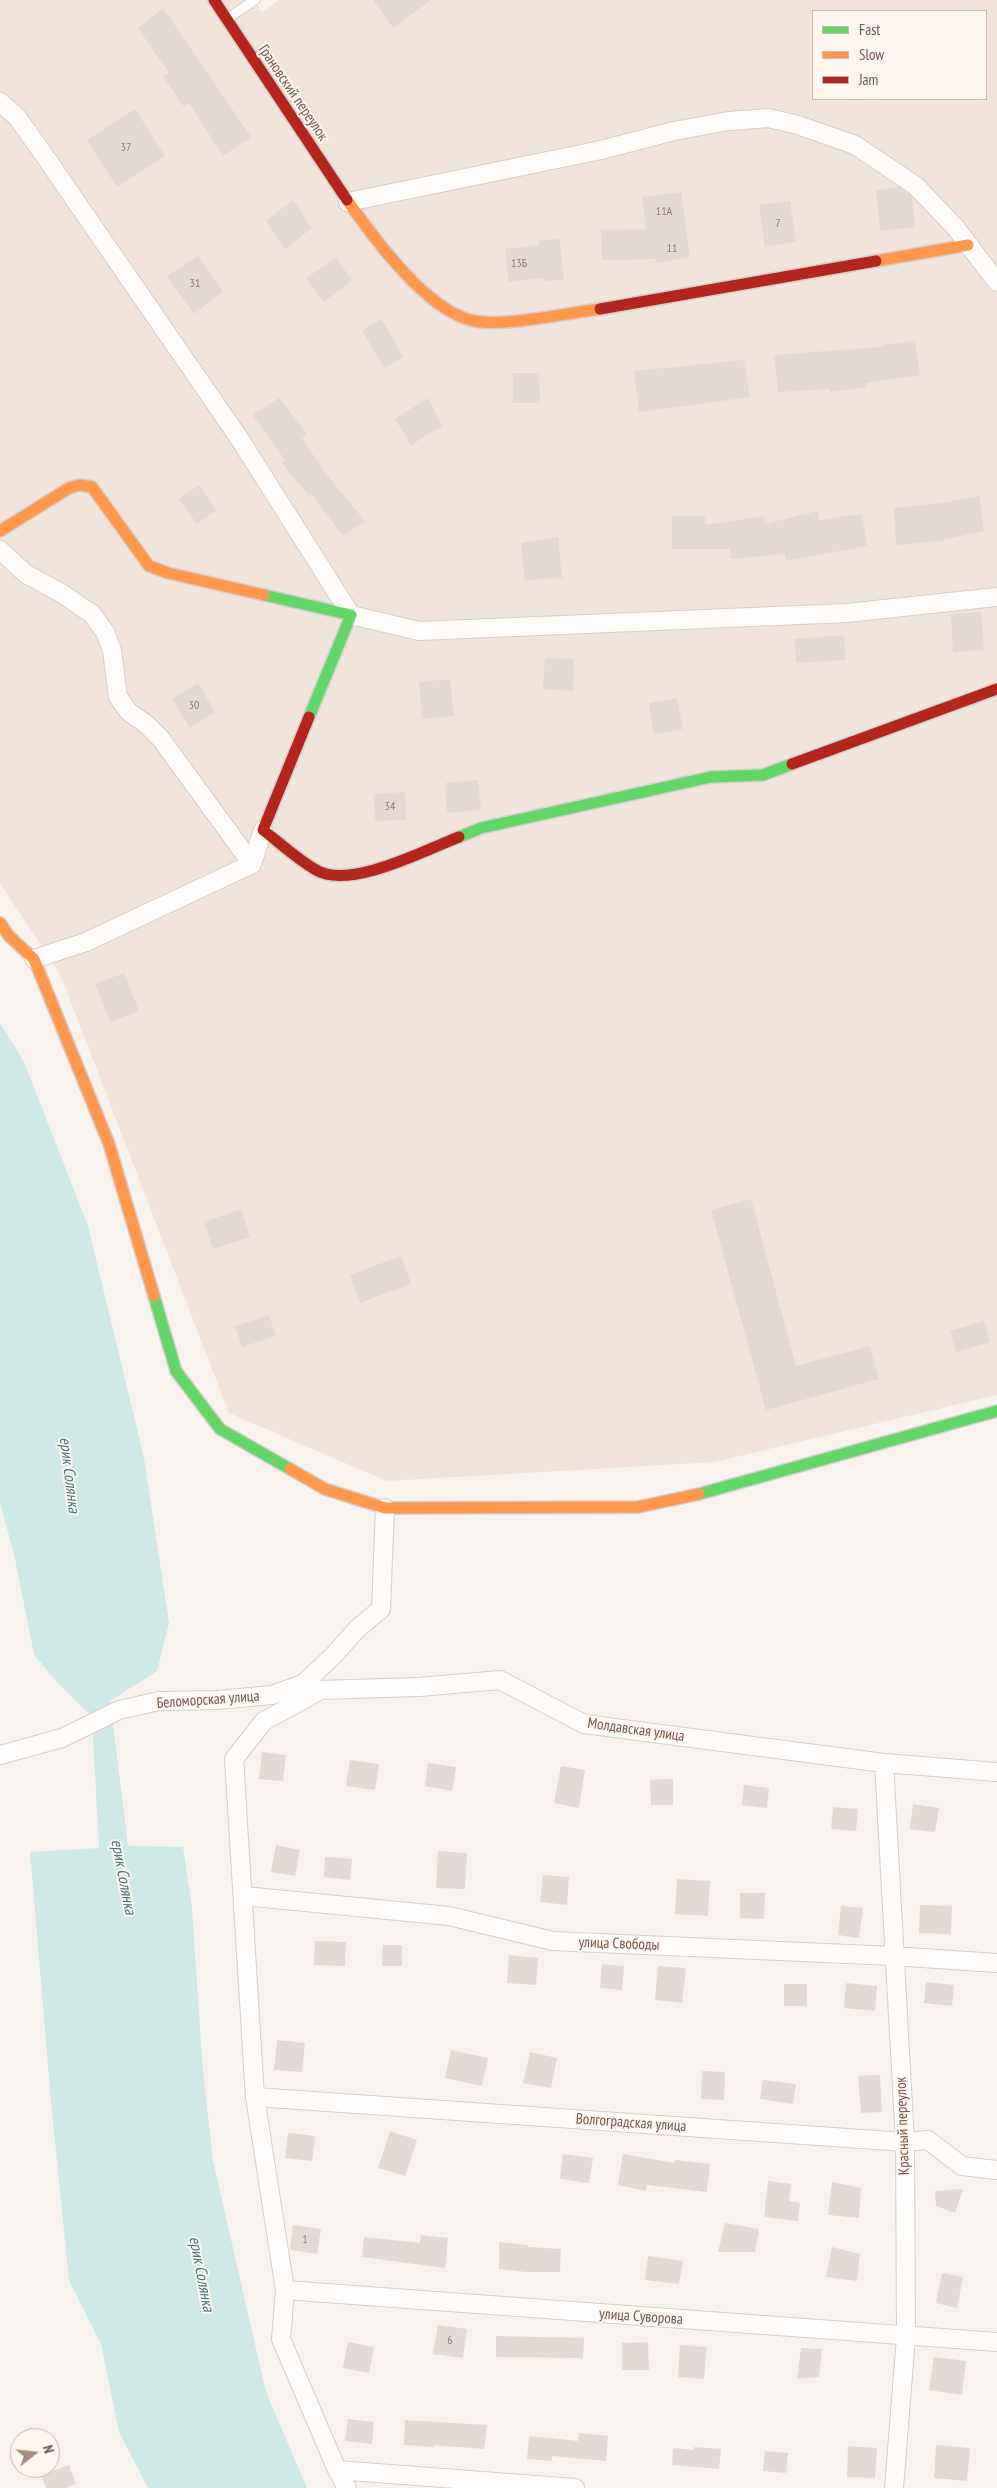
<!DOCTYPE html>
<meta charset="utf-8">
<style>
body{margin:0}
#map{position:relative;width:997px;height:2488px;overflow:hidden;background:#f8f3ee;font-family:"PT Sans Narrow",sans-serif}
canvas{display:block}
.legend{position:absolute;left:812px;top:10px;width:175px;height:90px;box-sizing:border-box;background:#fef6f0;border:1px solid #c8b6af;margin:0;padding:6px 9px;list-style:none;font-size:15px;color:#76554d}
.legend li{display:flex;align-items:center;gap:10px;height:25px}
.legend b{width:25px;border:1px solid #c8b6af}
.north{position:absolute;left:10px;top:2428px;width:50px;height:50px;box-sizing:border-box;background:#fef6f0;border:1px solid #c8b6af;border-radius:50%;rotate:74deg;font-size:14px;font-weight:700;line-height:20px;text-align:center;color:#76554d}
.north::after{content:'';display:block;margin:auto;width:18px;height:22px;background:#a48c85;clip-path:polygon(50% 0,100% 100%,50% 72%,0 100%)}
</style>
<div id="map">
<canvas width="997" height="2488"></canvas>
<ul class="legend">
<li><b style="height:6px;background:#63d668"></b>Fast</li>
<li><b style="height:6px;background:#ff974d"></b>Slow</li>
<li><b style="height:6px;background:#b3261e"></b>Jam</li>
</ul>
<div class="north">N</div>
</div>
<script>
const context = document.querySelector('canvas').getContext('2d');
context.lineJoin = 'round';
function fill(path, color) {
  context.fillStyle = color;
  context.fill(path, 'evenodd');
}
function stroke(path, color, width, dash) {
  context.strokeStyle = color;
  context.lineWidth = width;
  context.lineCap = dash ? 'butt' : 'round';
  context.setLineDash(dash || []);
  context.stroke(path);
}
function drawText(font, color, halo, rows, align = 'center') {
  context.font = font + ' "PT Sans Narrow",sans-serif';
  context.lineWidth = 4;
  context.setLineDash([]);
  context.textBaseline = 'middle';
  context.strokeStyle = halo;
  context.fillStyle = color;
  for (const [text, x, y, turn = 0] of rows) {
    context.save();
    context.translate(x, y);
    context.rotate((+turn || 0) * Math.PI / 180);
    context.textAlign = isNaN(turn) ? turn : align;
    if (halo) context.strokeText(text, 0, 0);
    context.fillText(text, 0, 0);
    context.restore();
  }
}
const residential = new Path2D(`
 M0 0H254L262 12 279 0H997V1395L714 1462 387 1481 229 1413 60 974 0 883ZM813 11H986V99H813Z`);
const water = new Path2D(`
 M0 1023 24 1062 88 1226 144 1458 169 1623 157 1671 110 1701 128 1846 183 1847 192 1908 202 2060 213 2161 266 2392 307 2488H148L119 2432 101 2344 69 2280 51 2101 30 1852 99 1848 92 1717 53 1678 34 1654 14 1554 0 1503Z`);
const building = new Path2D(`
 M373 0H431L393 28Z
 M163 8 251 137 223 156 189 103 183 106 163 76 169 73 138 28Z
 M135 109 165 156 117 187 87 140Z
 M899 187 912 197 915 227 880 231 876 190Z
 M681 192 690 257 656 263V259L602 260 601 230 646 229 642 197Z
 M293 200 312 228 285 249 266 221Z
 M790 201 796 242 765 247 759 205Z
 M559 238 564 279 544 281 543 278 509 282 505 249 539 245V241Z
 M198 256 223 292 194 314 167 276Z
 M336 258 352 280 324 302 306 278Z
 M382 319 403 357 384 368 362 330Z
 M915 341 920 375 866 383 867 387 830 392V389L778 392 774 355 881 347V345Z
 M744 360 750 397 639 412 634 371Z
 M513 373H539L540 403H513Z
 M279 398 307 434 302 439 331 480 365 521 343 536 311 494 309 496 282 463 285 460 253 415Z
 M428 398 442 426 411 445 395 419Z
 M199 485 216 510 197 524 179 499Z
 M979 496 984 531 939 541 896 545 894 508 943 503Z
 M818 511 819 520 862 514 867 546 786 561 785 554 731 559 730 549H672V516H705V525L764 516V524Z
 M558 537 562 578 525 580 521 543Z
 M981 612 984 650 953 652 951 614Z
 M844 635 845 660 796 663 795 639Z
 M545 658 574 659 573 691 543 689Z
 M450 679 454 716 422 719 419 682Z
 M198 683 215 712 190 728 172 699Z
 M677 698 683 729 654 734 649 703Z
 M478 780 481 810 447 813 445 783Z
 M405 792 406 820 375 821 374 794Z
 M124 973 139 1011 110 1022 95 984Z
 M751 1199 796 1366 870 1346 879 1379 766 1410 711 1210Z
 M241 1209 250 1237 213 1249 204 1222Z
 M401 1256 411 1284 360 1303 350 1275Z
 M269 1315 276 1336 242 1347 235 1326Z
 M984 1321 990 1342 956 1352 950 1331Z
 M262 1752 286 1755 283 1781 259 1779Z
 M350 1760 379 1764 375 1790 346 1786Z
 M428 1763 456 1767 452 1791 425 1786Z
 M561 1766 585 1770 579 1808 554 1803Z
 M673 1779V1805H651L650 1780Z
 M744 1785 769 1788 767 1808 742 1805Z
 M913 1804 939 1808 935 1832 910 1829Z
 M833 1807 858 1809 856 1831 831 1829Z
 M276 1845 300 1850 295 1876 271 1872Z
 M438 1851 467 1853 465 1889 436 1888Z
 M325 1857 352 1859 350 1880 324 1877Z
 M543 1875 569 1877 567 1905 540 1902Z
 M677 1879 710 1881 708 1916 675 1914Z
 M740 1893H765L764 1919 740 1918Z
 M920 1905 952 1906 951 1934 919 1933Z
 M841 1906 863 1908 859 1938 838 1935Z
 M315 1941 346 1942 345 1966 314 1965Z
 M383 1945H402V1966H382Z
 M509 1955 538 1958 536 1985 507 1983Z
 M602 1964 624 1966 622 1990 600 1988Z
 M658 1966 686 1968 682 2003 655 2000Z
 M926 1982 954 1985 952 2006 924 2003Z
 M846 1983 877 1986 875 2011 844 2008Z
 M784 1984H807V2006H784Z
 M277 2040 305 2043 302 2072 274 2070Z
 M451 2050 488 2058 482 2086 445 2078Z
 M530 2052 557 2058 551 2088 523 2083Z
 M702 2071 725 2072 724 2100 701 2099Z
 M880 2075 882 2112 861 2113 858 2076Z
 M763 2080 796 2084 793 2104 760 2099Z
 M390 2131 417 2140 405 2176 378 2168Z
 M288 2133 315 2136 312 2161 285 2158Z
 M563 2154 593 2158 589 2183 560 2179Z
 M623 2154 674 2163 675 2160 710 2164 707 2192 647 2185 646 2191 618 2185Z
 M768 2181 791 2184 789 2201 800 2203 798 2221 764 2217Z
 M832 2182 861 2188 859 2218 828 2215Z
 M963 2189 955 2213 936 2206 935 2191Z
 M725 2223 759 2229 755 2252H718Z
 M293 2225 321 2229 317 2254 290 2250Z
 M421 2235 448 2238 445 2268 362 2257 364 2237 420 2243Z
 M499 2242 528 2245V2247L561 2249 560 2272H526L499 2269Z
 M832 2247 860 2254 857 2281 826 2277Z
 M648 2256 683 2261 679 2284 645 2280Z
 M942 2273 963 2277 957 2308 936 2303Z
 M438 2325 467 2329 463 2358 433 2354Z
 M496 2336 584 2338 583 2358 496 2357Z
 M348 2342 374 2347 369 2373 343 2368Z
 M648 2342 649 2370H622V2343Z
 M680 2345 707 2347 704 2379 678 2377Z
 M801 2348 822 2349 819 2377 797 2379Z
 M934 2357 966 2361 962 2395 929 2390Z
 M348 2419 374 2422 372 2444 345 2441Z
 M405 2420 487 2425 484 2449 434 2445V2447L404 2445Z
 M579 2433 608 2436 606 2461 552 2456V2461L527 2459 529 2436 578 2441Z
 M936 2445 970 2448 967 2481 934 2478Z
 M848 2446 877 2448 875 2478 847 2477Z
 M694 2447 721 2449 719 2469 672 2465 673 2448 694 2450Z
 M765 2451 788 2453 786 2473 763 2471Z
 M69 2465 76 2484 66 2488H46L41 2475Z`);
const lane = new Path2D(`
 M228 18 255 0`);
const street = new Path2D(`
 M0 102 17 117 44 155 239 438 351 615 419 631 847 613 997 597
 M348 202 601 150 674 131 729 121 768 118 798 125 855 145 916 186 955 227 997 282
 M0 550 26 574 61 593 92 614 105 632 112 650 118 697 129 712 146 724 161 739 252 864
 M34 959 86 942 252 864 263 830
 M321 1690 264 1721 234 1759 255 2097 285 2290 281 2339 337 2470 347 2488
 M284 1691 419 1687 500 1680 584 1724 884 1763 997 1772
 M0 1755 62 1738 119 1710 159 1701 218 1700 272 1695 303 1684 333 1656 357 1629 381 1609 385 1508
 M884 1763 905 2142 906 2337 894 2488
 M244 1896 449 1916 553 1941 893 1956 997 1963
 M255 2097 905 2142 928 2140 962 2166 997 2170
 M285 2290 997 2342
 M337 2470 575 2488`);
const fast = new Path2D(`
 M264 595 351 615 309 717
 M459 837 481 828 711 777 763 775 792 764
 M154 1296 176 1371 220 1429 290 1469
 M699 1494 997 1411`);
const slow = new Path2D(`
 M347 200C373 237 428 313 475 321 507 327 566 313 600 309
 M876 261 968 245
 M0 531 69 488 80 485 92 487 149 566 168 573 264 595
 M0 923 9 936 34 959 109 1144 154 1296
 M290 1469 325 1489 385 1508 638 1507 699 1494`);
const jam = new Path2D(`
 M214 0 347 200
 M600 309 876 261
 M309 717 263 830C280 843 297 859 316 870 350 890 425 850 459 837
 M792 764 997 689`);
const numberNames = [
 ["37",126,148],
 ["11А",664,212],
 ["7",778,224],
 ["11",672,249],
 ["13Б",519,264],
 ["31",195,284],
 ["30",194,706],
 ["34",390,807],
 ["1",305,2240],
 ["6",450,2341]
];
const streetNames = [
 ["Грановский переулок",293,93,56],
 ["Беломорская улица",208,1700,-4],
 ["Молдавская улица",636,1730,8],
 ["улица Свободы",619,1944,2],
 ["Волгоградская улица",631,2123,4],
 ["Красный переулок",903,2126,-92],
 ["улица Суворова",641,2317,4]
];
const waterNames = [
 ["ерик Солянка",69,1475,83],
 ["ерик Солянка",123,1877,79],
 ["ерик Солянка",201,2274,79]
];
fill(residential, '#f0e4dc');
fill(water, '#cfe9e7');
fill(building, '#e4dad5');
stroke(lane, '#d6ceca', 11);
stroke(street, '#d6ceca', 20);
stroke(fast, '#d7ceca', 14);
stroke(slow, '#d7ceca', 14);
stroke(jam, '#d7ceca', 14);
stroke(lane, '#fefdfc', 9);
stroke(street, '#fefdfc', 18);
stroke(fast, '#63d668', 11);
stroke(slow, '#ff974d', 11);
stroke(jam, '#b3261e', 11);
drawText('12px', '#937871', null, numberNames);
drawText('15px', '#76554d', '#fef6f0', streetNames);
drawText('italic 16px', '#417a7a', '#fef6f0', waterNames);
</script>
